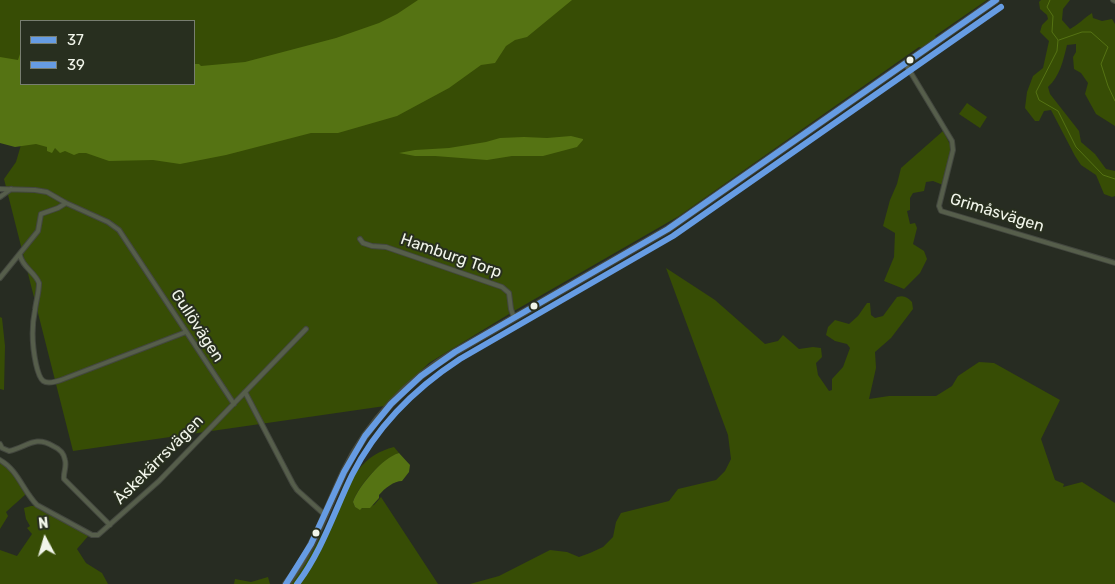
<!DOCTYPE html>
<meta charset="utf-8">
<style>
body{margin:0}
#map{position:relative;width:1115px;height:584px;overflow:hidden;background:#272c22;font-family:Rubik,sans-serif}
canvas{display:block}
.legend{position:absolute;left:20px;top:20px;width:175px;height:65px;box-sizing:border-box;background:#282f1f;border:1px solid #787e70;margin:0;padding:6px 9px;list-style:none;font-size:15px;color:#f1f5ea}
.legend li{display:flex;align-items:center;gap:10px;height:25px}
.legend b{width:25px;border:1px solid #787e70}
.north{position:absolute;left:20px;top:514px;width:50px;height:50px;-webkit-text-stroke:4px #282f1f;paint-order:stroke;rotate:354deg;font-size:14px;font-weight:700;line-height:20px;text-align:center;color:#f1f5ea}
.north::after{content:'';display:block;margin:auto;width:18px;height:22px;background:#f1f5ea;clip-path:polygon(50% 0,100% 100%,50% 72%,0 100%)}
</style>
<div id="map">
<canvas width="1115" height="584"></canvas>
<ul class="legend">
<li><b style="height:6px;background:#669ce3"></b>37</li>
<li><b style="height:6px;background:#669ce3"></b>39</li>
</ul>
<div class="north">N</div>
</div>
<script>
const context = document.querySelector('canvas').getContext('2d');
context.lineJoin = 'round';
function fill(path, color) {
  context.fillStyle = color;
  context.fill(path, 'evenodd');
}
function stroke(path, color, width, dash) {
  context.strokeStyle = color;
  context.lineWidth = width;
  context.lineCap = dash ? 'butt' : 'round';
  context.setLineDash(dash || []);
  context.stroke(path);
}
function drawText(font, color, halo, rows, align = 'center') {
  context.font = font + ' Rubik,sans-serif';
  context.lineWidth = 4;
  context.setLineDash([]);
  context.textBaseline = 'middle';
  context.strokeStyle = halo;
  context.fillStyle = color;
  for (const [text, x, y, turn = 0] of rows) {
    context.save();
    context.translate(x, y);
    context.rotate((+turn || 0) * Math.PI / 180);
    context.textAlign = isNaN(turn) ? turn : align;
    if (halo) context.strokeText(text, 0, 0);
    context.fillText(text, 0, 0);
    context.restore();
  }
}
const green = new Path2D(`
 M0 0H987L935 36 937 39 922 48 919 47 679 216 514 311 429 363 385 406 73 451 4 179 16 162 32 107 0 100ZM21 21H194V84H21Z
 M1041 0H1070L1063 9 1062 20 1070 29C1078 25 1084 18 1092 13L1093 18 1102 21 1112 19 1115 24V126L1096 114 1085 94 1088 83 1081 73 1074 69 1073 57 1076 52V44L1067 45C1063 61 1060 76 1048 87L1050 94 1079 131 1081 142 1095 154 1106 169 1115 171V196L1112 197 1104 194 1096 175 1081 165 1075 156 1051 110 1044 111 1039 121H1035L1025 108 1027 92 1033 76 1043 68 1049 41 1040 32 1042 25 1048 19 1047 15 1040 9 1039 2Z
 M967 103 987 117 980 128 959 114Z
 M943 131 952 148 943 185 933 181 926 182 924 191 913 193 910 198V210L907 211 910 224 915 223 917 228 913 244 924 251 927 259 920 273 904 289 884 281 894 257 895 233 883 226 890 200 897 184 901 168Z
 M666 268 715 300 765 344 778 341 783 335 799 349 813 347 821 348 822 357 816 363 818 375 829 391 832 390V379L843 367 850 348 847 344 835 341 826 335 828 327 835 320 849 324 858 316 867 303H870L871 315 875 318 883 316 897 297C904 295 907 297 912 302L913 309 891 338 875 352 876 368 869 399 889 396H936L952 386 958 376 979 362 994 363 1060 400 1041 439 1055 480 1064 484 1063 487 1082 482 1115 503V584H470L499 576 550 550 567 552 579 557 590 553 603 547 613 537 616 522 621 513 669 501 678 489 716 480 725 471 731 459 728 435Z
 M0 317 2 318 5 346 4 390 0 389Z
 M394 447 399 453C383 458 358 486 353 502L355 507 359 509 374 505 381 497 438 584H291L313 550 334 513 344 484C352 480 354 475 359 469 369 457 379 451 394 447Z
 M0 461 13 469 26 494 6 512 8 516 0 529Z
 M31 506H36L89 535 77 549 86 563 102 573 108 584H0V550L17 556 32 534 27 528 30 526 26 519 24 508Z
 M268 577 270 584H234L235 579 251 582Z`);
const water = new Path2D(`
 M418 0H572L527 37 515 40 506 46 495 63 481 65 449 88 397 116 338 133H311L226 155 180 164 153 160 109 161 86 153H79L74 155 65 151 60 153 55 148 52 153 47 151V147L36 144 15 147 0 143V57L18 60 20 54H21V84H194V64H199L201 66 245 62 336 38 379 23 397 14Z
 M571 136 583 139V140L577 147 543 156H512L487 160 435 156H415L399 153 415 150 449 148 486 142 500 138 524 137 547 138Z
 M399 453 410 465 409 472 402 481C394 481 385 488 379 495V498L370 508H362L360 510 355 507 353 502C358 487 383 457 399 453Z`);
const stream = new Path2D(`
 M1050 0 1047 7 1053 16 1052 32 1058 40 1057 51 1036 92 1039 100 1058 111 1076 147 1103 175 1115 179
 M1059 40 1082 32H1091L1108 47 1101 64 1108 86 1115 101`);
const street = new Path2D(`
 M1113 0 1115 1
 M905 63 952 141 953 150 939 206 941 211 1115 263
 M0 189 35 190 47 192 66 203 108 222 119 230 234 404
 M0 197 11 189
 M360 239 363 243 372 246 386 247 502 287 509 293 511 309 514 318
 M20 255C22 267 35 272 39 283 39 293 36 301 35 310 31 329 32 345 36 364 40 382 43 386 61 380L186 332
 M0 278 38 231 41 214 58 208 66 203
 M245 392 293 484 297 490 325 515
 M0 444 2 448 9 451C27 447 35 435 53 446 60 449 64 453 65 460 67 467 63 473 64 479L110 525
 M0 460C18 470 23 491 37 505L92 535H98L159 481 306 329`);
const secondary = new Path2D(`
 M286 584C313 551 326 510 344 472 368 422 408 380 455 352L668 229 996 0`);
const bus1 = new Path2D(`
 M286 584 311 544 344 472 365 436 391 404 421 376 455 352 668 229 996 0`);
const bus2 = new Path2D(`
 M297 584C322 551 334 512 352 475 377 426 414 389 460 359L673 236 1001 7`);
const markers = [
 [910,60,4.5,"#f1f5ea"],
 [534,306,4.5,"#f1f5ea"],
 [316,533,4.5,"#f1f5ea"]
];
const streetNames = [
 ["Grimåsvägen",997,213,17],
 ["Hamburg Torp",451,256,19],
 ["Gullövägen",197,326,57],
 ["Åskekärrsvägen",159,460,-45]
];
fill(green, '#374d05');
fill(water, '#557313');
stroke(stream, '#557313', 1);
stroke(street, '#43473f', 6);
stroke(secondary, '#43473f', 8);
stroke(street, '#565e4b', 4);
stroke(secondary, '#565e47', 5);
stroke(bus1, '#669ce3', 6);
stroke(bus2, '#669ce3', 6);
for (const [x, y, r, color] of markers) {
  const dot = new Path2D();
  dot.arc(x, y, r, 0, 2 * Math.PI);
  context.fillStyle = color;
  context.fill(dot);
  stroke(dot, '#282f1f', 2);
}
drawText('16px', '#f1f5ea', '#282f1f', streetNames);
</script>
